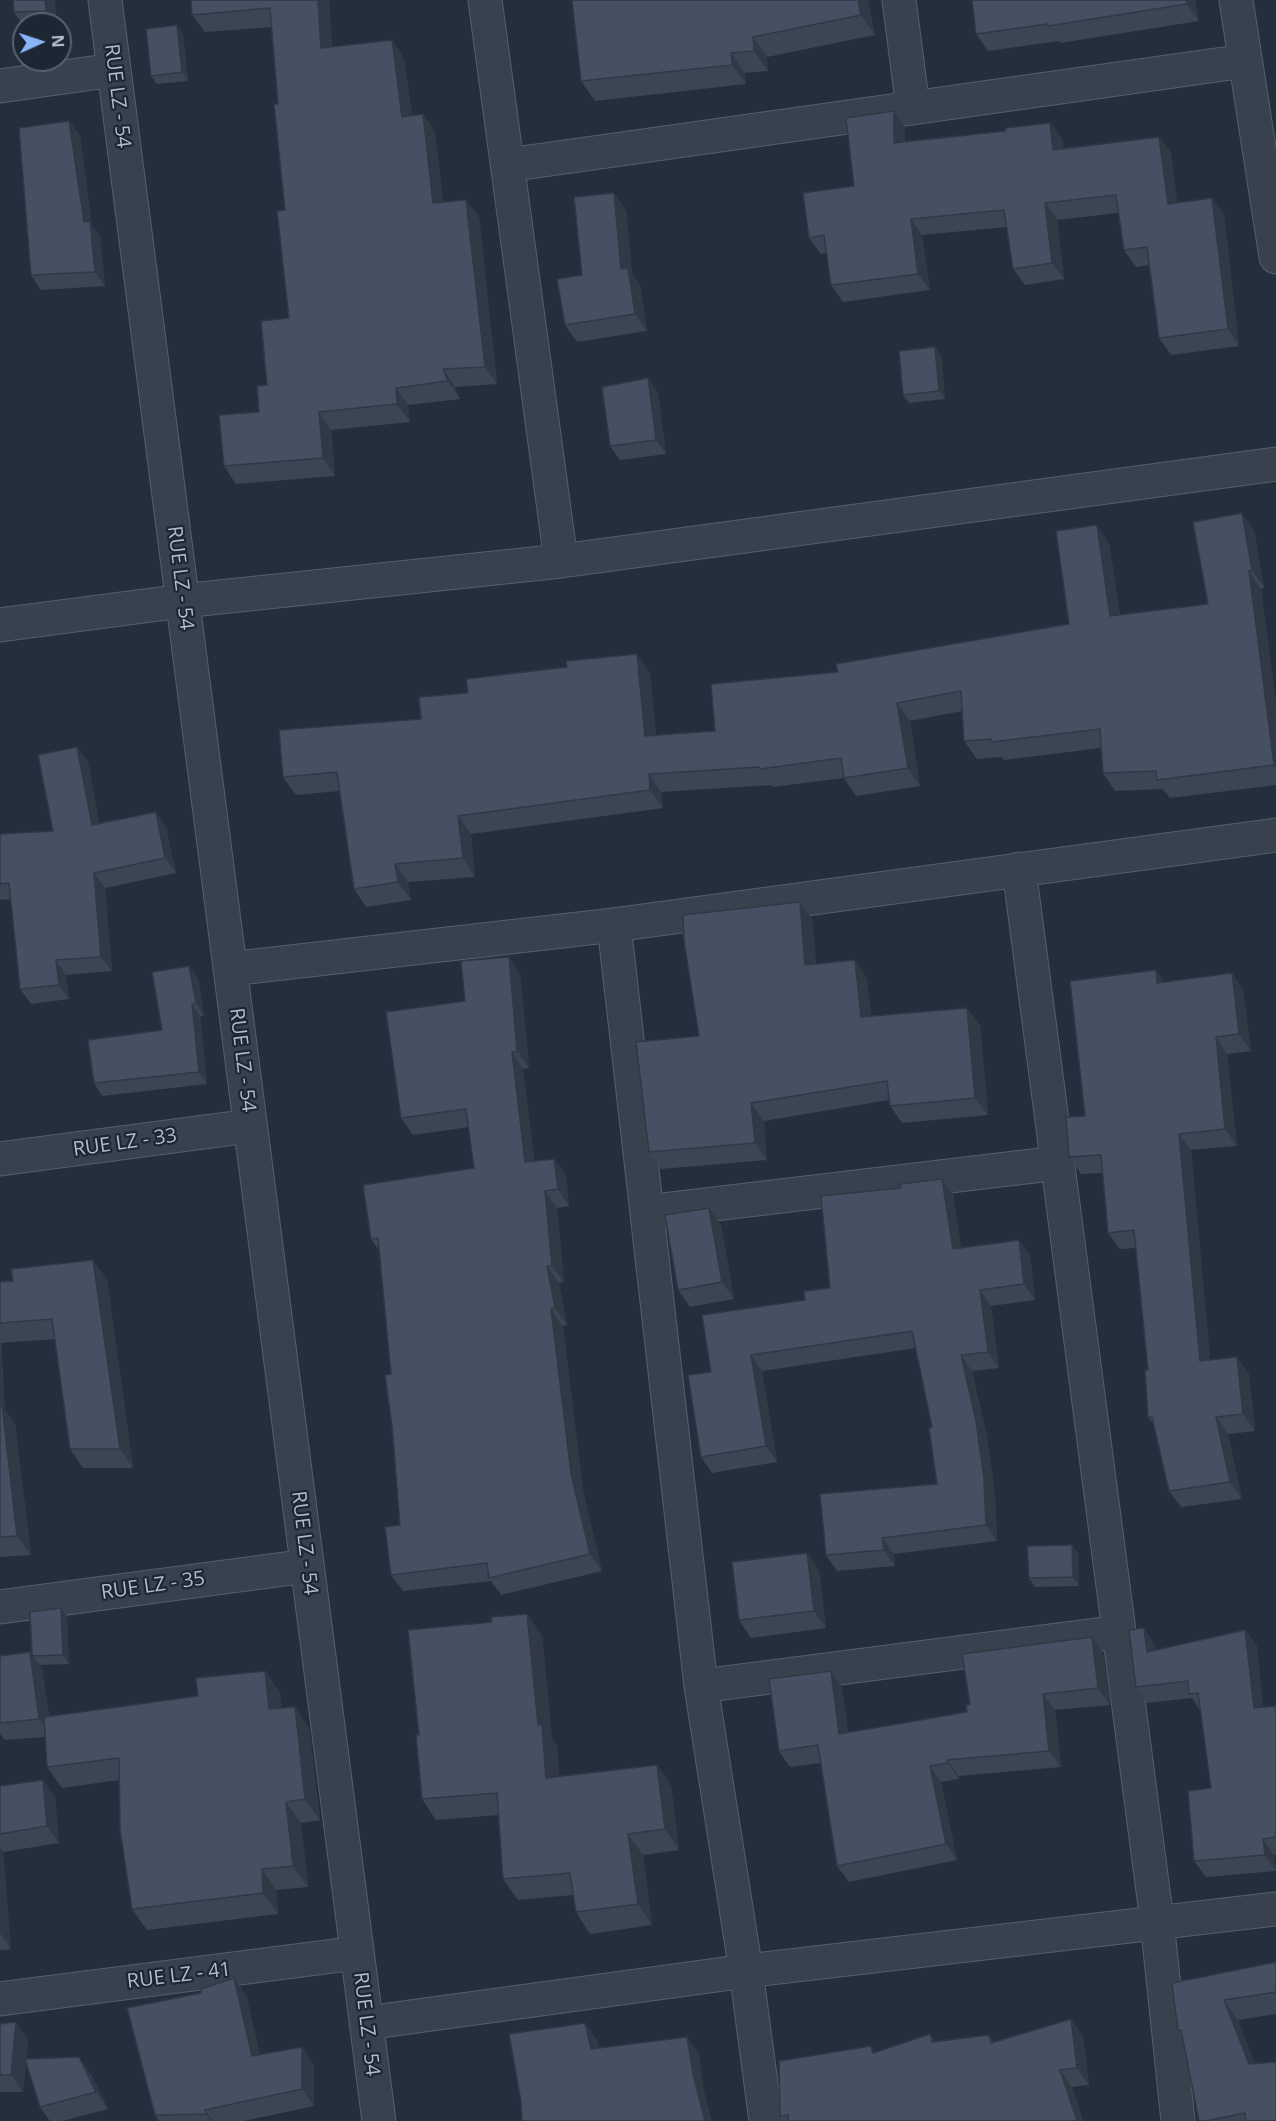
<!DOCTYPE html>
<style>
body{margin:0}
#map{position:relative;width:1276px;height:2121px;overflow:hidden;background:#242f3e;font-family:"Open Sans",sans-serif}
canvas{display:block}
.north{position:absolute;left:12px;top:12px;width:60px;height:60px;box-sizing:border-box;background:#1d2633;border:2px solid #59626f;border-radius:50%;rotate:87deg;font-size:16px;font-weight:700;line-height:24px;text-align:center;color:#b4bcc9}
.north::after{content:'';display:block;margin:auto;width:21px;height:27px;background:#8ab4f8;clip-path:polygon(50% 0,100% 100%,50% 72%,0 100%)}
</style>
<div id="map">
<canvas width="1276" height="2121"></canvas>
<div class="north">N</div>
</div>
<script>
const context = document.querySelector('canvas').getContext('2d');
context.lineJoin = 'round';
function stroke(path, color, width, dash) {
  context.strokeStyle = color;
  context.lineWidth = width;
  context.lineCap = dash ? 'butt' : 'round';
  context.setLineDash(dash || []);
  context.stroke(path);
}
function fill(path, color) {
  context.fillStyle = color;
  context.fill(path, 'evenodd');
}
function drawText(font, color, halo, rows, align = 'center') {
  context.font = font + ' "Open Sans",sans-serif';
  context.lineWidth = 4.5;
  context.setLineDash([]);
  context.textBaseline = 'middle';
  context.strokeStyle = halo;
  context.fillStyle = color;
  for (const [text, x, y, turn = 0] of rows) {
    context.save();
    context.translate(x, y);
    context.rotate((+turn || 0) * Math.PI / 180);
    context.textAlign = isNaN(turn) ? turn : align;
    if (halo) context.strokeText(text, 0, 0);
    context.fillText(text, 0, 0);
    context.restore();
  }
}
const minor = new Path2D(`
 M105 0 379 2121
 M485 0 561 561
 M899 0 913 108
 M1236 0 1276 257
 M0 86 114 70
 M508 165 1245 61
 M0 625 182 601 561 561 1276 464
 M1019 869 1157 1921 1178 2121
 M614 925 701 1686 746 1971 766 2121
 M230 969 614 925 1276 835
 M0 1159 250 1126
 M647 1212 1058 1163
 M0 1607 307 1566
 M701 1686 1119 1632
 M0 1999 357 1953
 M366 2023 746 1971 1276 1909`);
const wall = new Path2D(`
 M13 0H55L56 24H24V27L14 12Z
 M191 0H329L332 47 404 58 412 116 423 114 435 132 443 202 466 200 479 217 497 384 455 387 460 399 408 405 410 422 331 430 335 476 236 484 224 466 259 412 267 385 289 318 285 210 278 104 271 27 205 32 192 15Z
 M868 0 875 35 767 57 768 71 745 73 746 84 595 101 581 81Z
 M1195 0 1199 21 1060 43 1059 41 988 51 976 34Z
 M183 34 188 81 157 84 151 76Z
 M894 111 905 128V141L1006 131 1050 123 1062 139 1063 148 1159 137 1171 153 1177 203 1212 198 1224 214 1239 346 1171 355 1159 338 1150 265 1136 267 1124 250 1118 213 1057 220 1064 279 1025 285 1013 269 1007 227 922 235 930 290 843 302 831 285 827 253 821 254 809 238 854 186Z
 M69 121 80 136 92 225 100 236 105 286 41 290 31 275Z
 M626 210 632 274 640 285 647 331 577 342 565 325 582 275Z
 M935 347 941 356 945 399 909 403 903 395Z
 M658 393 666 454 620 460 610 446Z
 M1242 513 1254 531 1264 588 1261 589 1276 703V785L1170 798 1163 789 1115 791 1103 773 1101 748 1004 760 1002 757 977 759 964 741 962 711 910 721 920 786 856 796 844 778 772 787 771 785 661 792 663 808 471 834 475 877 408 882 411 900 366 907 354 889 339 791 296 795 283 777 421 719 468 693 650 672 656 735 715 731 838 672 1069 624 1109 543 1120 615 1208 604Z
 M88 762 99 823 166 827 176 873 105 888 112 971 66 975 69 999 31 1004 20 989 11 899 0 900V834L53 831Z
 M800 902 812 919 816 964 867 978 871 1016 967 1008 980 1025 988 1115 902 1123 890 1106 889 1100 764 1121 767 1160 661 1169 649 1152 699 1036Z
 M509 957 520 974 529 1068 523 1069 534 1161 554 1159 566 1176 569 1206 557 1208 564 1282 559 1283 567 1325 563 1326 583 1491 602 1571 501 1595 491 1581 403 1591 391 1575 400 1525 391 1374 379 1250 371 1239 474 1168 469 1127 413 1135 401 1118 465 1001Z
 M1156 970 1164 982 1232 973 1243 990 1251 1051 1227 1054 1237 1146 1191 1150 1210 1360 1249 1374 1255 1431 1228 1434 1242 1499 1181 1507 1169 1491 1154 1425 1148 1417V1370L1136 1248 1120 1249 1108 1233 1103 1173 1081 1174 1069 1157 1085 1116Z
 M198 978 204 1016H200L207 1084 102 1096 94 1083 162 1030Z
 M942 1179 953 1194 961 1248 1030 1255 1035 1300 991 1306 999 1368 972 1371 987 1437 995 1494 997 1541 894 1554 895 1566 837 1571 826 1555 937 1484 932 1427 916 1348 762 1371 777 1462 712 1473 701 1457 711 1372 805 1300 830 1288 901 1188Z
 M721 1225 734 1299 690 1307 678 1290Z
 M107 1279 133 1468H83L70 1449 55 1339 1 1343 5 1410 15 1424 31 1555 0 1557V1282Z
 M1072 1545 1078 1553 1079 1586 1035 1587 1029 1578Z
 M807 1553 819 1570 826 1628 751 1638 739 1620Z
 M67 1617 69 1664 40 1665 42 1669 49 1716 198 1696 265 1671 280 1692 281 1708 309 1728 320 1820 301 1823 308 1887 276 1890 278 1914 147 1930 132 1909 119 1780 62 1788 47 1767 45 1737 5 1740 0 1734V1656L30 1652 32 1654Z
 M492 1622 542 1635 552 1739 557 1745 559 1776 657 1765 671 1786 679 1850 643 1855 652 1925 590 1934 576 1912 573 1895 518 1900 503 1879 498 1815 436 1820 422 1799 419 1735Z
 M1245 1630 1257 1646 1263 1707 1276 1706V1855H1274L1276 1871 1206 1877 1194 1861 1211 1788 1200 1710 1192 1698 1147 1703 1136 1687 1155 1645 1156 1650Z
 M1092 1637 1103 1653 1110 1705 1055 1710 1061 1767 959 1776V1779L941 1782 957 1860 849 1882 837 1866 821 1763 790 1767 779 1751 831 1671 842 1687 848 1732 967 1712 970 1704Z
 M43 1780 55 1797 59 1843 3 1852 11 1949 0 1950V1786Z
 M1276 1962V2014L1238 2020 1276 2121H1199L1182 2036 1178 2030Z
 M246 1995 260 2055 302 2047 314 2065V2106L244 2121H159L155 2115Z
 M16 2022 28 2040 26 2059 91 2074 108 2109 63 2121H50L40 2107 26 2063 23 2092H0V2024Z
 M930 2034 935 2042 989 2035 994 2043 1083 2036 1089 2085 1072 2087 1083 2121H784L780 2116 876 2052Z`);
const shadedWall = new Path2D(`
 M45 0H55L56 24H55L46 11Z
 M318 0H329L333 66 321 48Z
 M858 0H868L875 35 861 15Z
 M1186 0H1195L1199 21 1187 4Z
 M177 25 183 34 188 81 182 72Z
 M753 37 767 57 768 71 754 51Z
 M392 40 404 58 414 135 402 117Z
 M731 53 745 73 746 84 732 65Z
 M894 111 905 128V159L894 143Z
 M423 114 435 132 445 221 433 203Z
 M69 121 80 136 92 225 100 236 105 286 95 272 84 222Z
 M1050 123 1062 139 1065 166 1053 150Z
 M1159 137 1171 153 1179 221 1168 204Z
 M614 193 626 210 632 274 640 285 647 331 635 314 621 269Z
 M1212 198 1224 214 1239 346 1228 329Z
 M466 200 479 217 497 384 485 367Z
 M1045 203 1057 220 1064 279 1052 263Z
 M911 219 922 235 930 290 918 274Z
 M935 347 941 356 945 399 939 391Z
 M443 369 455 387 460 399 448 381Z
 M648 378 658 393 666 454 656 440Z
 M396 388 408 405 410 422 397 404Z
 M319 412 331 430 335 476 323 458Z
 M1242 513 1254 531 1264 588 1252 570Z
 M1097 525 1109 543 1122 634 1110 616Z
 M1249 571 1261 589 1276 703V768L1274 765Z
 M637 654 650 672 658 754 645 736Z
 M897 703 910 721 920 786 908 768Z
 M77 747 88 762 102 840 92 825Z
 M649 774 661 792 663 808 650 790Z
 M156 812 166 827 176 873 165 858Z
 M458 816 471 834 475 877 463 858Z
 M395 864 408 882 411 900 398 882Z
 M94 873 105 888 112 971 101 957Z
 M800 902 812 919 817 982 805 965Z
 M509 957 520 974 529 1068 517 1051Z
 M56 960 66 975 69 999 59 985Z
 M855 960 867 978 873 1035 861 1017Z
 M189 966 198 978 204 1016 196 1003Z
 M1156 970 1168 987 1157 983Z
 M1232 973 1243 990 1251 1051 1239 1034Z
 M192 1004 200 1016 207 1084 199 1072Z
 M967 1008 980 1025 988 1115 975 1098Z
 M1216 1037 1227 1054 1237 1146 1225 1129Z
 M512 1052 523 1069 537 1179 525 1162Z
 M751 1103 764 1121 767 1160 755 1143Z
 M1179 1134 1191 1150 1212 1378 1200 1361Z
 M554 1159 566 1176 569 1206 558 1189Z
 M942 1179 953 1194 964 1265 953 1249Z
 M545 1191 557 1208 564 1282 552 1266Z
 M709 1208 721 1225 734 1299 722 1282Z
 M1019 1240 1030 1255 1035 1300 1024 1284Z
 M93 1260 107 1279 133 1468 120 1449Z
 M547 1266 559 1283 567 1325 555 1308Z
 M980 1290 991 1306 999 1368 988 1352Z
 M551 1309 563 1326 583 1491 602 1571 590 1554 571 1474Z
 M0 1342 5 1410 15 1424 31 1555 17 1536 0 1417Z
 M751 1355 762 1371 777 1462 766 1446Z
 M961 1355 972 1371 987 1437 995 1494 997 1541 986 1525Z
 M1237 1357 1249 1374 1255 1431 1243 1414Z
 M1216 1417 1228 1434 1242 1499 1230 1482Z
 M882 1538 894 1554 895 1566 884 1550Z
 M1072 1545 1078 1553 1079 1586 1073 1577Z
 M807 1553 819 1570 826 1628 814 1611Z
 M61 1608 67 1617 69 1664 63 1655Z
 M527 1614 542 1635 552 1739 557 1745 561 1799 546 1778 538 1725Z
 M1144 1628 1155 1645 1159 1668 1147 1652Z
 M1245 1630 1257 1646 1265 1724 1254 1708Z
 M1092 1637 1103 1653 1110 1705 1098 1688Z
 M30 1652 42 1669 51 1736 39 1719Z
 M265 1671 280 1692 284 1730 269 1709Z
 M831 1671 842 1687 850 1750 839 1734Z
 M1043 1694 1055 1710 1061 1767 1049 1751Z
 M295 1707 309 1728 320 1820 305 1799Z
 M947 1760 959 1776V1779L948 1763Z
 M657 1765 671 1786 679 1850 665 1829Z
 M930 1766 941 1782 957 1860 946 1844Z
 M43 1780 55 1797 59 1843 47 1826Z
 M286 1802 301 1823 308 1887 293 1866Z
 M628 1834 643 1855 652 1925 638 1904Z
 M1263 1839 1274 1855 1276 1871 1265 1855Z
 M0 1847 3 1852 11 1949 0 1933Z
 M262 1869 276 1890 278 1914 263 1893Z
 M234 1978 246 1995 264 2074 252 2056Z
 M1224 2000 1238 2020 1263 2084 1249 2064Z
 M1071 2019 1083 2036 1089 2085 1077 2068Z
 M16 2022 28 2040 23 2092 11 2075Z
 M585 2023 597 2039 602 2066 591 2049Z
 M687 2037 699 2054 704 2091 712 2121H705L693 2074Z
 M302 2047 314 2065V2106L302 2089Z
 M79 2057 91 2074 108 2109 96 2092Z
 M1060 2070 1072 2087 1083 2121H1077Z
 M205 2110 213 2121H211L206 2114Z`);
const building = new Path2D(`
 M13 0H45L46 11 14 12Z
 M191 0H318L321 48 392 40 402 117 423 114 433 203 466 200 485 367 443 369 448 381 396 388 397 404 319 412 323 458 224 466 219 415 259 412 257 386 267 385 261 321 289 318 277 211 285 210 274 104H278L270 8 192 15Z
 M572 0H858L861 15 753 37 754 51 731 53 732 65 581 81Z
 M972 0H1186L1187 4 1048 26V24L976 34Z
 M177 25 182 72 151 76 146 29Z
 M894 111V143L1006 131 1005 128 1050 123 1053 150 1159 137 1168 204 1212 198 1228 329 1159 338 1147 247 1124 250 1116 195 1045 203 1052 263 1013 269 1004 210 911 219 918 274 831 285 824 235 809 238 803 193 854 186 846 118Z
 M69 121 84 222 90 221 95 272 31 275 19 128Z
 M614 193 621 269 628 268 635 314 565 325 557 279 582 275 574 197Z
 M935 347 939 391 903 395 899 351Z
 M648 378 656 440 610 446 602 387Z
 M1242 513 1252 570 1249 571 1274 765 1157 780 1156 771 1103 773 1100 729 992 742 991 739 964 741 961 691 897 703 908 768 844 778 841 758 760 769 759 767 649 774 650 790 458 816 463 858 395 864 398 882 354 889 337 772 283 777 279 730 421 719 419 697 468 693 466 679 567 667 566 661 637 654 645 736 715 731 711 684 838 672 836 664 1069 624 1056 531 1097 525 1110 616 1208 604 1193 522Z
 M77 747 92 825 156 812 165 858 94 873 101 957 56 960 59 985 20 989 9 883 0 884V834L53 831 38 755Z
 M800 902 805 965 855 960 861 1017 967 1008 975 1098 890 1106 887 1081 751 1103 755 1143 649 1152 636 1042 699 1036 684 941 683 915Z
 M509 957 517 1051 512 1052 525 1162 554 1159 558 1189 545 1191 552 1266H547L555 1308 551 1309 571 1474 590 1554 489 1578 487 1563 391 1575 385 1527 400 1525 392 1426 385 1375 391 1374 378 1238 371 1239 363 1185 474 1168 466 1109 401 1118 386 1012 465 1001 461 961Z
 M189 966 196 1003 192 1004 199 1072 94 1083 88 1040 162 1030 152 972Z
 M1156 970 1157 983 1232 973 1239 1034 1216 1037 1225 1129 1179 1134 1200 1361 1237 1357 1243 1414 1216 1417 1230 1482 1169 1491 1152 1417H1148L1145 1370H1148L1134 1230 1108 1233 1101 1155 1069 1157 1066 1117 1085 1116 1070 981Z
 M942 1179 953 1249 1019 1240 1024 1284 980 1290 988 1352 961 1355 976 1421 984 1479 986 1525 882 1538 884 1550 826 1555 820 1494 937 1484 929 1428 932 1427 912 1331 751 1355 766 1446 701 1457 688 1375 711 1372 702 1315 805 1300 804 1291 830 1288 821 1196 901 1188 900 1184Z
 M709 1208 722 1282 678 1290 665 1215Z
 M93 1260 120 1449H70L52 1319 0 1323V1282L13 1281 11 1269Z
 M2 1405 17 1536 0 1537V1406Z
 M1072 1545 1073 1577 1029 1578 1027 1546Z
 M807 1553 814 1611 739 1620 732 1562Z
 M61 1608 63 1655 34 1656 32 1654 30 1612Z
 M527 1614 538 1725 542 1724 546 1778 657 1765 665 1829 628 1834 638 1904 576 1912 570 1873 503 1879 497 1793 422 1799 416 1735H419L408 1630 492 1622 491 1617Z
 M1144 1628 1147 1652 1245 1630 1254 1708 1276 1706V1837L1263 1839 1265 1855 1194 1861 1188 1791 1211 1788 1198 1693 1189 1694 1188 1681 1136 1687 1129 1630Z
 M1092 1637 1098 1688 1043 1694 1049 1751 947 1760 948 1763 930 1766 946 1844 837 1866 818 1745 779 1751 769 1679 831 1671 839 1734 967 1712 966 1705 970 1704 962 1654Z
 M30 1652 39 1719 0 1723V1656Z
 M265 1671 269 1709 295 1707 305 1799 286 1802 293 1866 262 1869 263 1893 132 1909 120 1829 119 1758 47 1767 44 1717 198 1696 196 1678Z
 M43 1780 47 1826 0 1834V1786Z
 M1276 1962V1992L1224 2000 1249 2064 1276 2062V2121H1246L1245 2113 1206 2121H1199L1181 2030H1178L1172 1983Z
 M234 1978 252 2056 302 2047V2089L205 2110 206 2114 155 2115 127 2008 201 1993V1989Z
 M1071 2019 1077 2068 1060 2070 1077 2121H789L788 2115 780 2116 779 2061 871 2046 873 2053 930 2034 932 2042 989 2035 991 2043Z
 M16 2022 11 2075H0V2024Z
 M585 2023 591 2049 687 2037 693 2074 705 2121H522L521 2102 509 2034Z
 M79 2057 96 2092 40 2107 25 2059Z`);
const streetNames = [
 ["RUE LZ - 54",117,96,83],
 ["RUE LZ - 54",180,578,83],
 ["RUE LZ - 54",242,1060,83],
 ["RUE LZ - 33",125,1143,-8],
 ["RUE LZ - 54",304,1543,83],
 ["RUE LZ - 35",153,1586,-8],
 ["RUE LZ - 41",179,1976,-7],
 ["RUE LZ - 54",366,2024,83]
];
stroke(minor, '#565f6c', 35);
stroke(minor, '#38414e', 33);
fill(wall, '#3b4654');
fill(shadedWall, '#303945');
fill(building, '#455162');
stroke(building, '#303945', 1.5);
drawText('20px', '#b4bcc9', '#1d2633', streetNames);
</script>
